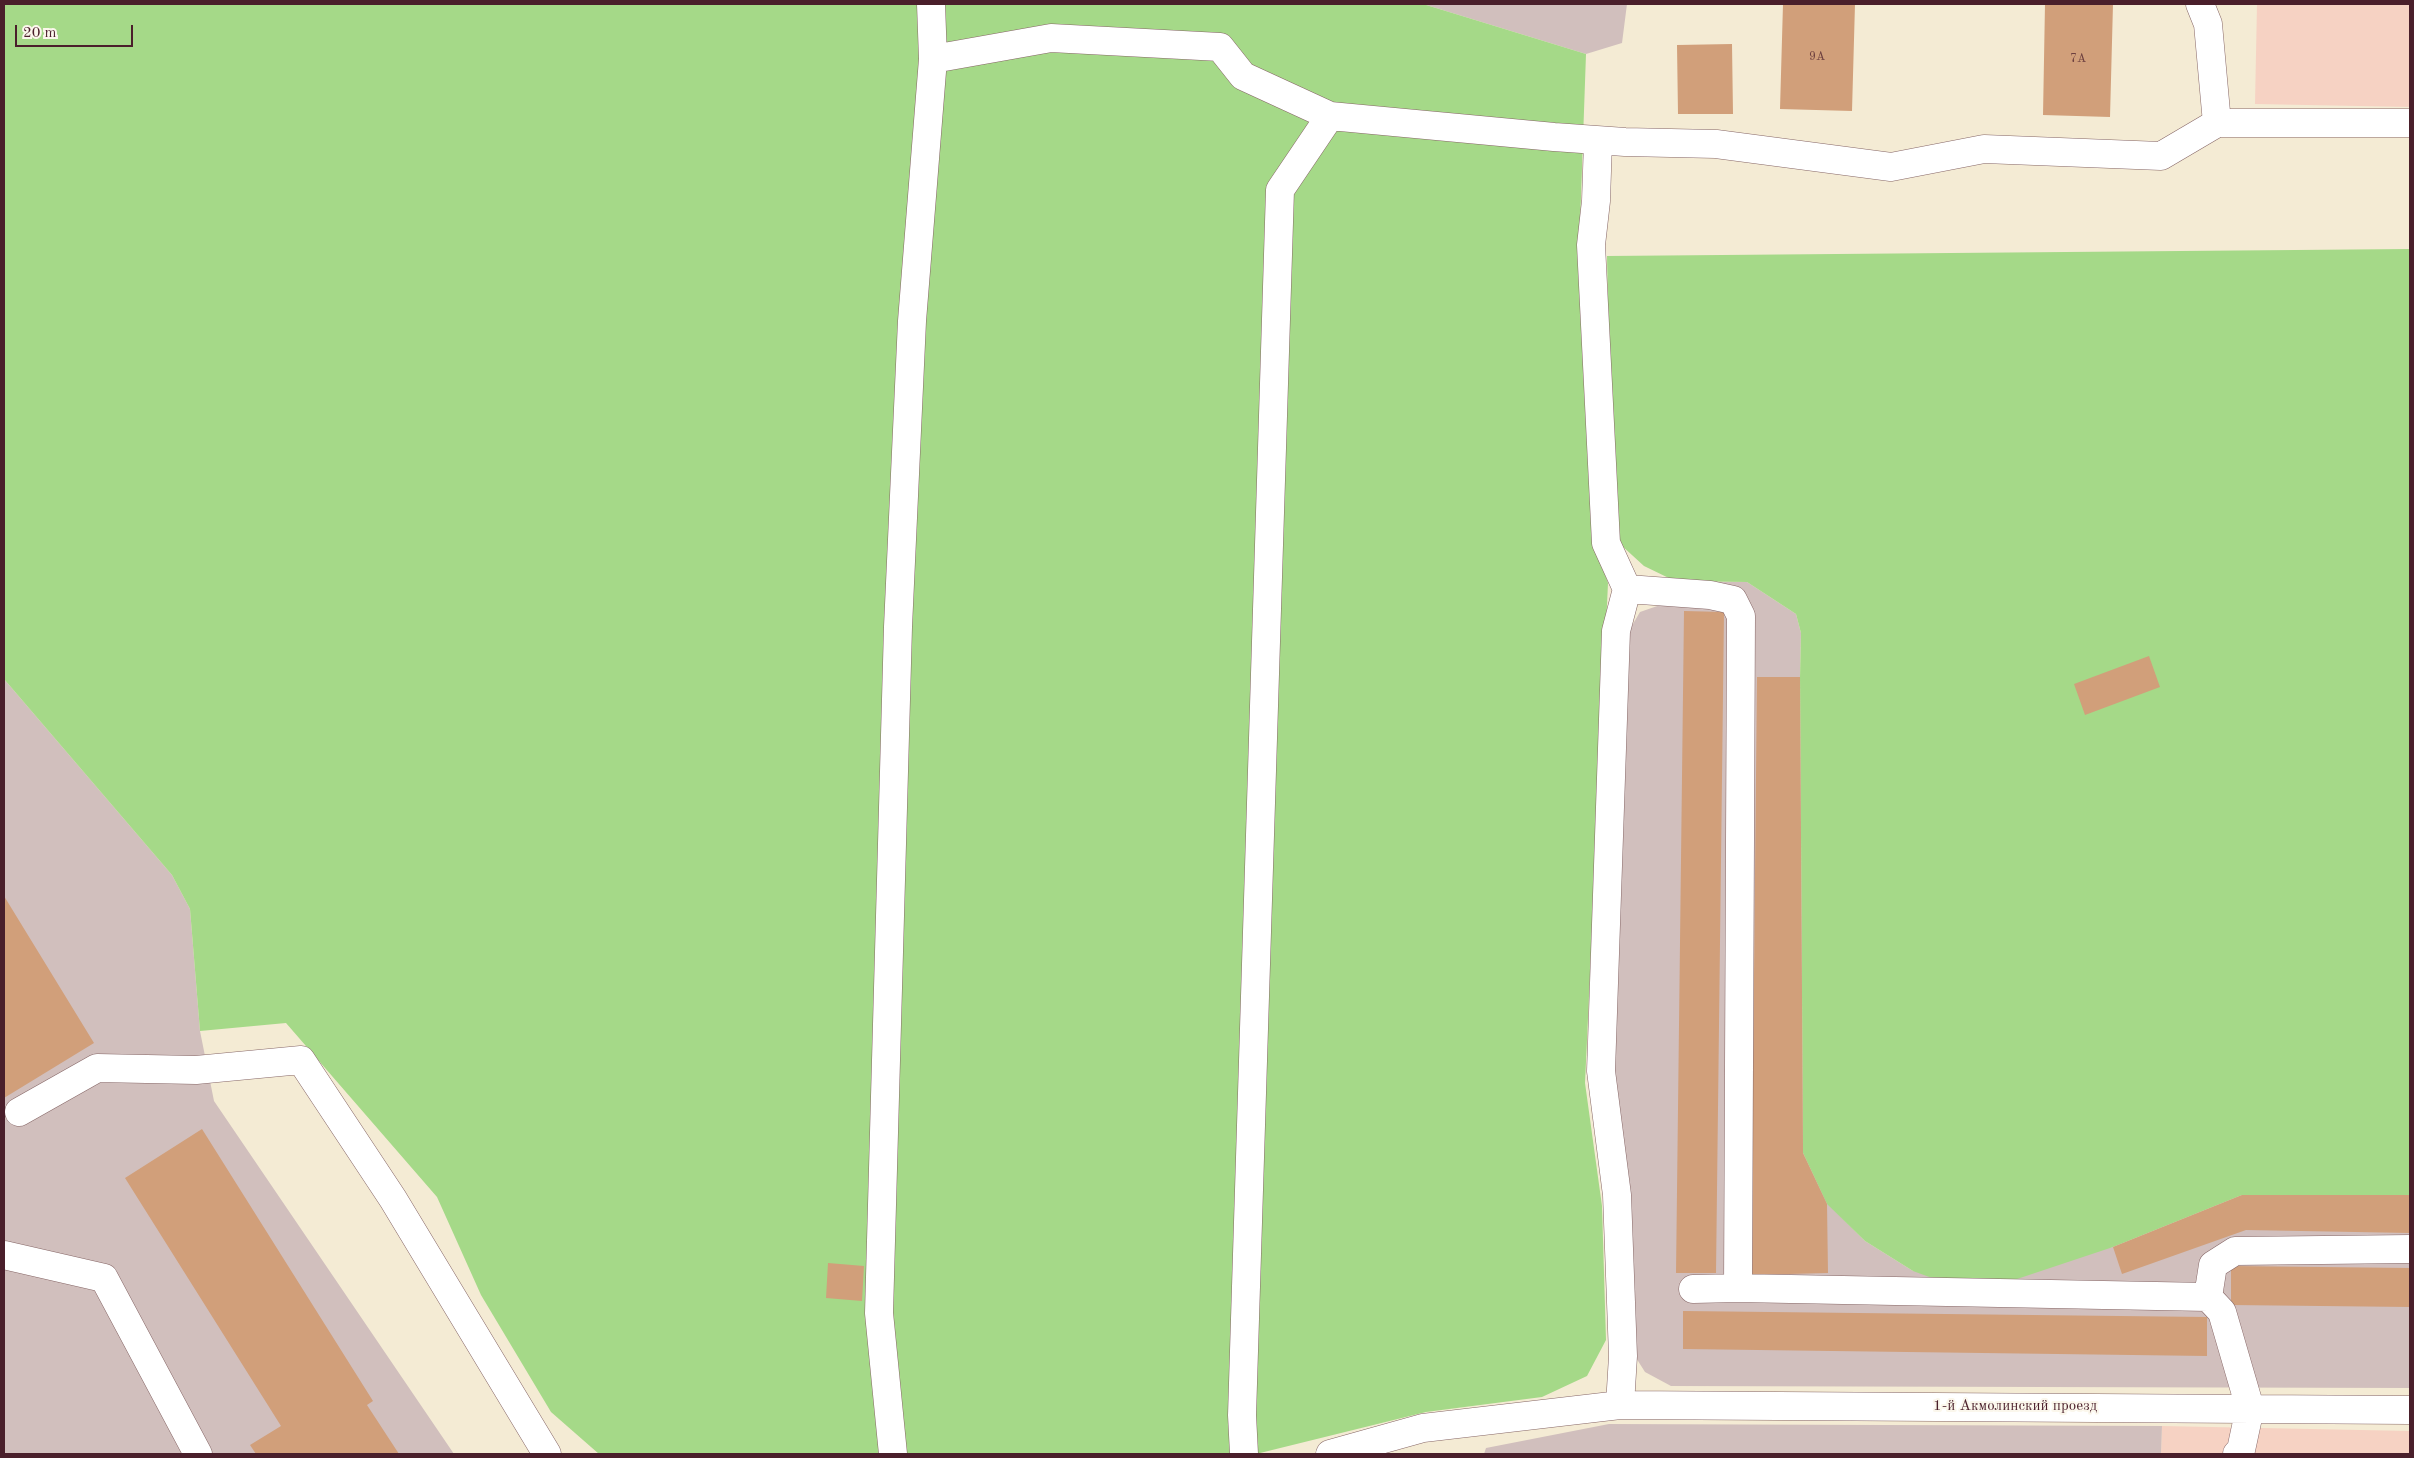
<!DOCTYPE html>
<meta charset="utf-8">
<style>
body{margin:0}
#map{position:relative;width:2414px;height:1458px;overflow:hidden;background:#f4ebd4;font-family:"Old Standard TT",serif}
canvas{display:block}
.frame{position:absolute;inset:0;border:5px solid #4a1f2b;pointer-events:none}
.scale{position:absolute;left:15px;top:25px;width:118px;height:22px;box-sizing:border-box;border:2px solid #4a1f2b;border-top:0;padding-left:6px;font-size:15px;line-height:18px;white-space:nowrap;color:#4a1f2b;-webkit-text-stroke:4px #fbf7ec;paint-order:stroke}
</style>
<div id="map">
<canvas width="2414" height="1458"></canvas>
<div class="frame"></div>
<div class="scale">20 m</div>
</div>
<script>
const context = document.querySelector('canvas').getContext('2d');
context.lineJoin = 'round';
function fill(path, color) {
  context.fillStyle = color;
  context.fill(path, 'evenodd');
}
function stroke(path, color, width, dash) {
  context.strokeStyle = color;
  context.lineWidth = width;
  context.lineCap = dash ? 'butt' : 'round';
  context.setLineDash(dash || []);
  context.stroke(path);
}
function drawText(font, color, halo, rows, align = 'center') {
  context.font = font + ' "Old Standard TT",serif';
  context.lineWidth = 4;
  context.setLineDash([]);
  context.textBaseline = 'middle';
  context.strokeStyle = halo;
  context.fillStyle = color;
  for (const [text, x, y, turn = 0] of rows) {
    context.save();
    context.translate(x, y);
    context.rotate((+turn || 0) * Math.PI / 180);
    context.textAlign = isNaN(turn) ? turn : align;
    if (halo) context.strokeText(text, 0, 0);
    context.fillText(text, 0, 0);
    context.restore();
  }
}
const built = new Path2D(`
 M2257 4H2410V107L2255 104Z
 M2162 1426 2410 1431V1454H2161Z`);
const industrial = new Path2D(`
 M1423 4H1627L1622 43 1586 54Z
 M1675 581 1747 582 1796 614 1801 633 1800 677 1803 1153 1827 1203 1865 1241 1913 1271 2113 1247 2242 1195H2410V1388L1671 1386 1645 1372 1633 1353 1613 1072 1630 629 1640 612 1666 603Z
 M4 679 172 875 190 909 200 1031 214 1101 454 1454H4Z
 M1609 1424 2162 1426 2161 1454H1484L1486 1448Z`);
const green = new Path2D(`
 M4 4H1423L1586 54 1580 225 1593 540 1608 583 1585 1083 1602 1206 1606 1340 1587 1376 1542 1397 1426 1412 1256 1454H599L551 1412 481 1295 437 1197 286 1023 200 1031 190 909 172 875 4 679Z
 M2410 249V1195H2242L2113 1247 2017 1279 1978 1285 1943 1282 1913 1271 1865 1241 1827 1204 1803 1153 1800 677 1801 633 1796 614 1747 582 1675 581 1644 566 1621 545 1612 510 1607 256Z`);
const building = new Path2D(`
 M1783 4H1855L1852 111 1780 109Z
 M2045 4H2113L2110 117 2043 115Z
 M1732 44 1733 114H1678L1677 45Z
 M1684 611 1724 612 1716 1273H1676Z
 M2149 656 2160 687 2085 715 2074 684Z
 M1757 677H1800L1803 1153 1827 1204 1828 1273 1751 1275Z
 M4 896 94 1043 4 1098Z
 M202 1129 373 1401 367 1405 399 1454H256L250 1445 281 1426 125 1178Z
 M2242 1195H2410V1233L2246 1230 2122 1274 2113 1247Z
 M828 1263 864 1266 862 1301 826 1298Z
 M2231 1266 2410 1268V1307L2231 1305Z
 M1683 1311 2207 1317V1356L1683 1349Z`);
const minor = new Path2D(`
 M2200 4 2208 24 2217 123
 M933 59 1051 38 1220 47 1243 76 1330 116 1554 137 1625 142 1716 144 1891 167 1984 149 2161 156 2217 123H2410
 M1598 141 1596 201 1591 245 1606 543 1627 589 1616 631 1601 1071 1617 1195 1623 1356 1620 1405
 M1627 589 1710 595 1733 600 1741 616 1738 1288
 M19 1112 97 1068 196 1070 301 1060 393 1199 547 1454
 M4 1255 104 1278 198 1454
 M1693 1289 1738 1288 2208 1297 2222 1312 2250 1408 2241 1450 2237 1454
 M2208 1297 2213 1265 2235 1251 2410 1249
 M893 1454 879 1313 898 627 912 321 933 59 931 4
 M1244 1454 1242 1415 1280 190 1330 116
 M1330 1454 1423 1428 1620 1405 2410 1410`);
const numberNames = [
 ["9А",1817,57],
 ["7А",2078,59]
];
const streetNames = [
 ["1-й Акмолинский проезд",2015,1406]
];
fill(built, '#f6d2c3');
fill(industrial, '#d1bfbd');
fill(green, '#a5d988');
fill(building, '#d19f7a');
stroke(minor, '#866666', 29);
stroke(minor, '#fff', 28);
drawText('12px', '#6c3f3f', null, numberNames);
drawText('15px', '#4a1f2b', '#fbf7ec', streetNames);
</script>
